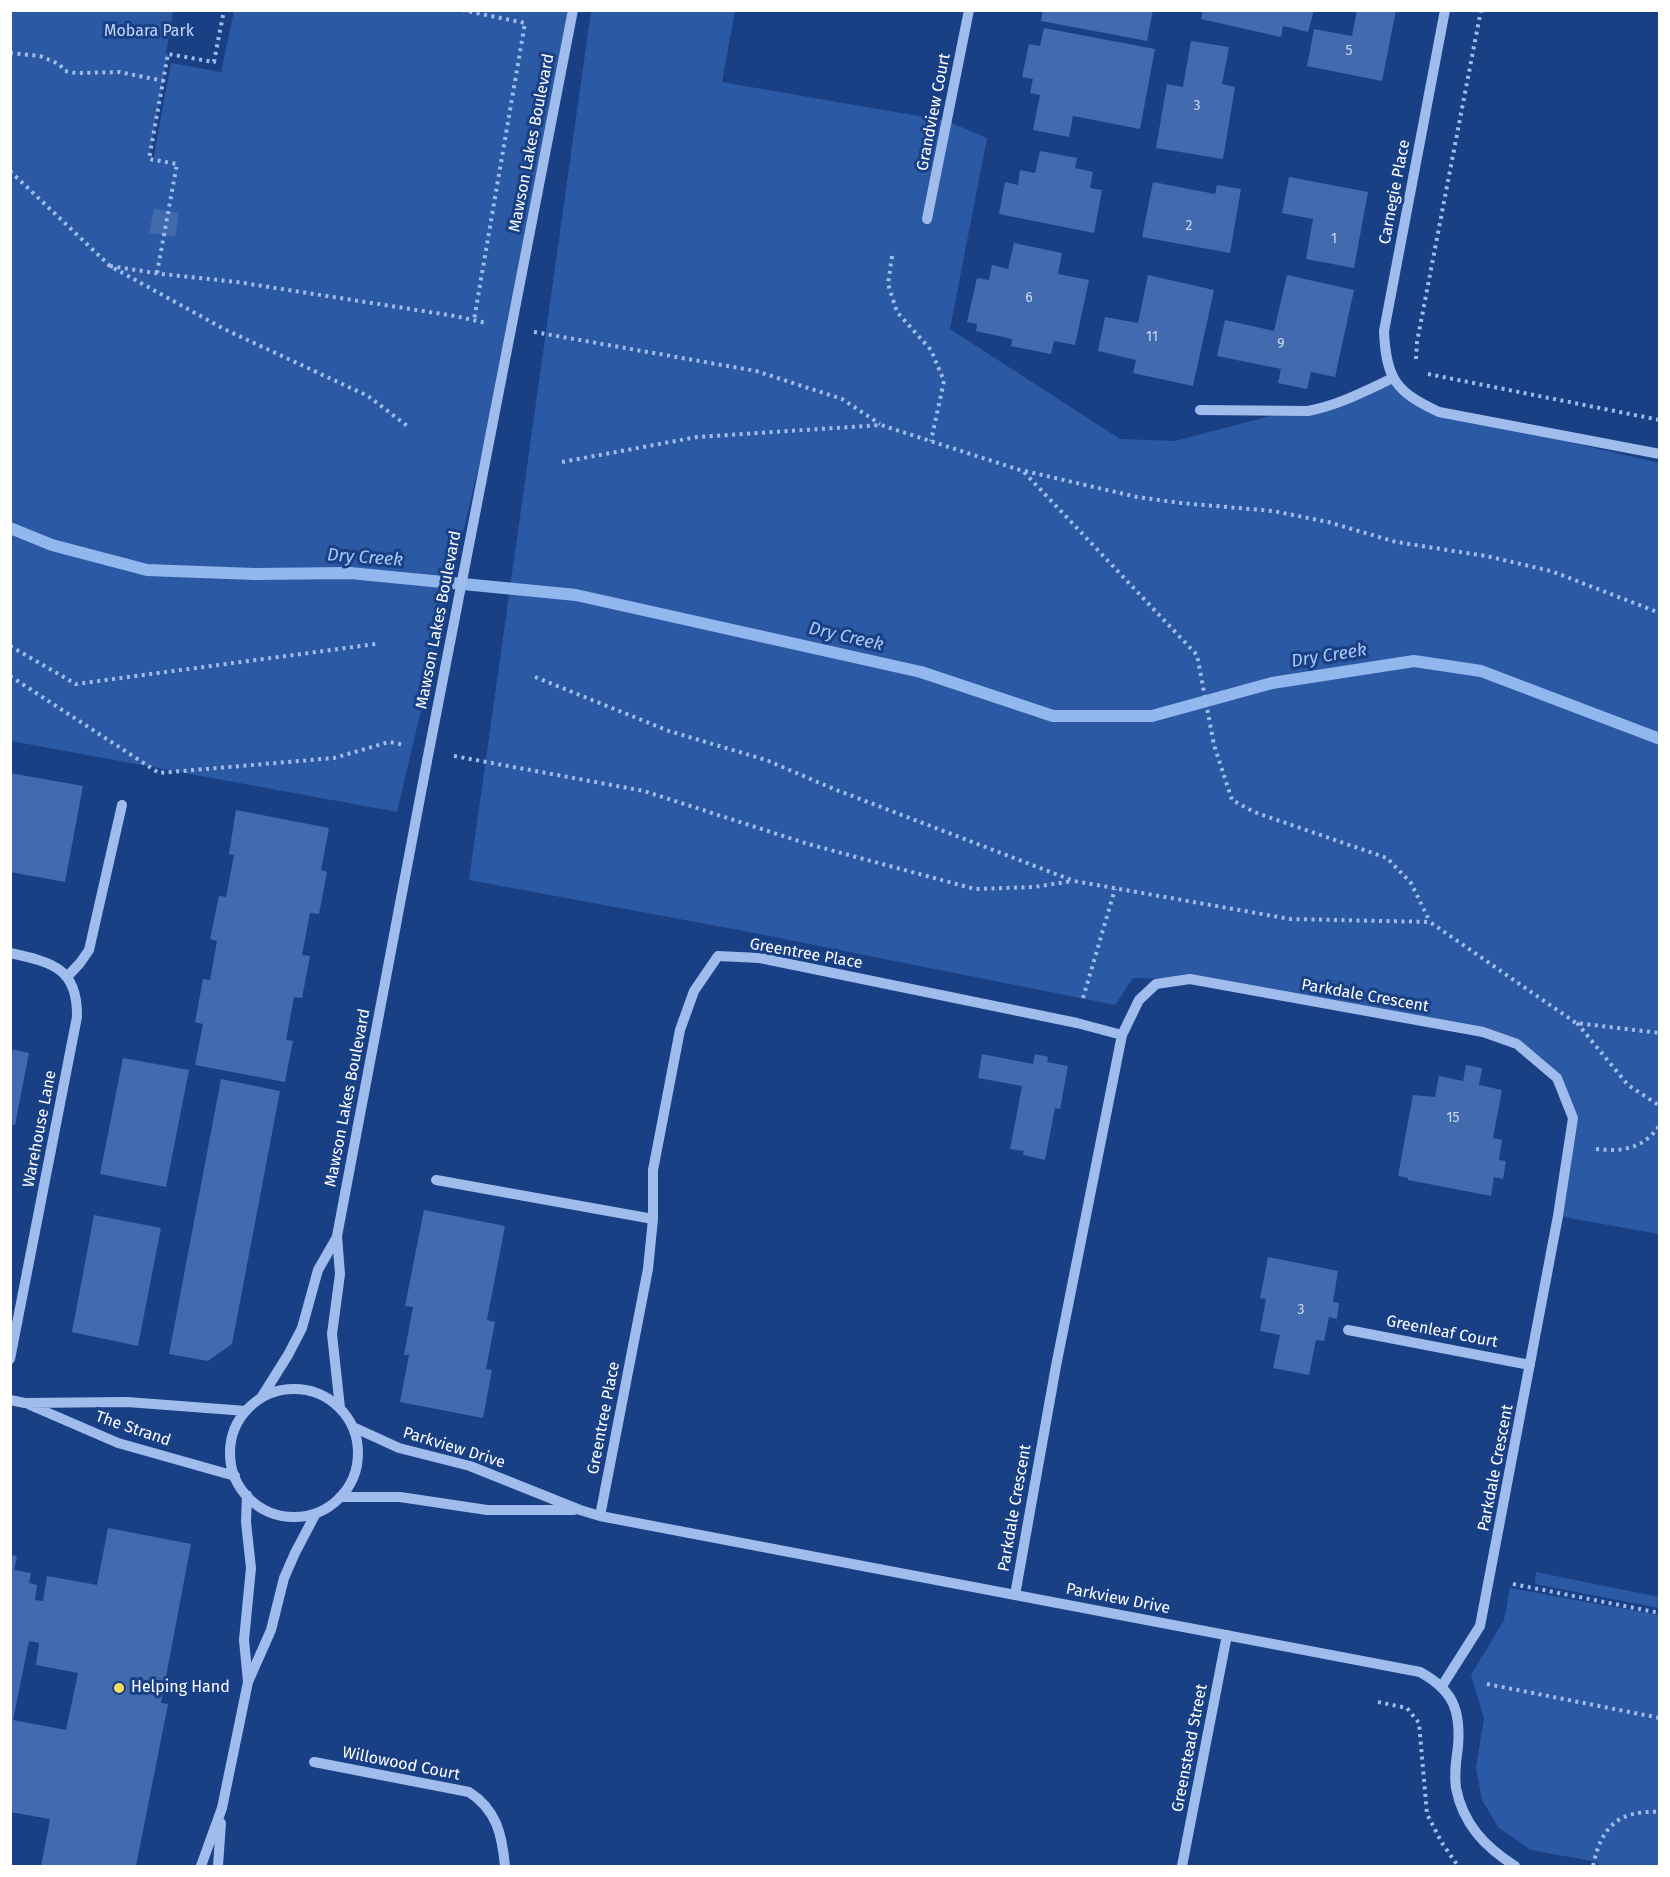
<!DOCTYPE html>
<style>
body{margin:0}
#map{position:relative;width:1670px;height:1877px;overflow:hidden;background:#194085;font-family:"Fira Sans",sans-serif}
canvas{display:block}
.frame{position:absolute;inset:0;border:12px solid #fff;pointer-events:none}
</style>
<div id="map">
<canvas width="1670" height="1877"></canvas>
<div class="frame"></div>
</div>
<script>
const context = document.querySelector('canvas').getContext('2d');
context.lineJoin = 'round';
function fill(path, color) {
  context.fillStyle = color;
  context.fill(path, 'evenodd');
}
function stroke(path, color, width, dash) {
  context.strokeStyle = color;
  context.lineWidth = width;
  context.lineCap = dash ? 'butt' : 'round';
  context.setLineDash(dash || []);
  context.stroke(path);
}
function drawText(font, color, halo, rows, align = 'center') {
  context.font = font + ' "Fira Sans",sans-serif';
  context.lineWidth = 6;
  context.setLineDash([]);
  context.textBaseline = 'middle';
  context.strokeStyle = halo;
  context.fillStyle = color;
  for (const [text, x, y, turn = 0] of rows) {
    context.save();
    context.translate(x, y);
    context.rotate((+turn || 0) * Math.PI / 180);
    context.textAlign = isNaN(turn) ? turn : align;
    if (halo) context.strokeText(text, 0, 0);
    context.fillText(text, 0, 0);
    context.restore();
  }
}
const green = new Path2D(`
 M434 10 573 11 511 329 397 812 11 741 10 11H173L166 53 168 54 149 159 153 160 171 63 221 72 234 11Z
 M591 11H735L722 82 947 121 987 138 950 329 1120 439 1175 441 1396 383 1439 412 1659 463V1234L1558 1216 1573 1118 1557 1078 1517 1044 1483 1032 1190 979 1133 978 1115 1005 744 931 469 880Z
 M1536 1572 1659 1597V1608L1535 1584Z
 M1510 1588 1659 1615V1866H1605L1598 1865 1597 1862 1531 1850 1499 1828 1482 1800 1476 1768 1484 1718 1471 1675 1504 1620Z`);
const stream = new Path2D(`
 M10 528 52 545 147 570 254 574 350 573 576 595 921 672 1053 716H1152L1272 683 1414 661 1481 671 1660 739`);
const building = new Path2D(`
 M1043 10H1153L1147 41 1041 21Z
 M1203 10H1314L1308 32 1283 26 1281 37 1201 19Z
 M1357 10H1396L1382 81 1307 66 1314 29 1352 36Z
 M1044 28 1155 49 1140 129 1073 116 1069 137 1033 130 1040 95 1030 93 1033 79 1022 77 1029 44 1040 46Z
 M1191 41 1229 47 1222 84 1235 87 1223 159 1156 148 1167 84 1183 87Z
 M1040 151 1077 158 1075 168 1093 172 1090 188 1102 190 1094 233 999 214 1005 182 1018 185 1020 170 1035 173Z
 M1289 177 1368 192 1354 268 1306 259 1313 219 1282 213Z
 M1153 182 1215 194 1217 185 1241 189 1230 253 1142 237Z
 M154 209 179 213 175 237 149 233Z
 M1014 243 1062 253 1058 274 1089 280 1075 345 1054 341 1051 354 1011 346 1012 339 976 331 977 324 967 322 977 278 989 280 992 265 1008 269Z
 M1148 275 1214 290 1193 386 1133 373 1136 360 1098 351 1105 317 1138 323Z
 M1287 275 1354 290 1335 377 1311 372 1307 389 1278 383 1281 369 1217 356 1225 320 1274 331Z
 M10 773 83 786 65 882 10 872Z
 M236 810 329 828 321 870 327 872 319 914 310 913 302 955 310 956 302 998 294 997 286 1040 293 1041 285 1082 195 1065 203 1024 195 1022 203 979 210 980 217 941 210 939 219 896 226 897 234 855 229 854Z
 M10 1049 29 1053 15 1125 10 1124Z
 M982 1054 1033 1064 1035 1054 1048 1057 1047 1062 1068 1066 1060 1109 1055 1108 1045 1160 1023 1155 1024 1151 1010 1149 1022 1086 978 1078Z
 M123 1058 189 1070 166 1187 100 1174Z
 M1466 1065 1482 1068 1479 1085 1502 1090 1493 1138 1502 1140 1499 1160 1506 1161 1503 1179 1494 1177 1491 1196 1408 1180V1178L1398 1176 1413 1095 1435 1097 1439 1076 1463 1081Z
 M221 1079 280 1091 232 1344 208 1361 169 1354Z
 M424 1210 505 1226 487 1320 495 1322 486 1369 492 1370 483 1418 400 1402 409 1355H404L413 1307 405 1306Z
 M94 1215 161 1228 138 1346 72 1332Z
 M1268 1257 1338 1271 1333 1302 1339 1303 1337 1319 1329 1317 1324 1341 1316 1340 1309 1375 1273 1368 1280 1335 1260 1331 1266 1299 1260 1298Z
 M108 1528 191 1544 161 1703 168 1704 136 1866H41L50 1819 10 1812V1555L17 1556 14 1570 31 1573 29 1583 37 1585 35 1600 43 1601 47 1576 97 1585ZM29 1641 39 1643 36 1665 78 1673 66 1730 13 1720Z`);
const path = new Path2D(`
 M462 10 525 23 474 320
 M10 53 40 56 59 64 65 71 76 73 119 72 164 81
 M10 171 110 266 224 329 368 396 410 428
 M892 256 888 284 897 312 931 350 944 381 931 441
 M110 266 162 274 237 282 455 316 486 323
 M157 273 177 164 149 159 168 54 214 62 224 10
 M534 332 756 371 842 399 880 424
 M1416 359 1417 342 1481 10
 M1428 374 1660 420
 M562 462 697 437 881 425 1023 471 1197 655 1214 745 1232 800 1254 812 1387 858 1411 883 1430 922
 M1025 471 1137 497 1181 503 1273 511 1328 522 1396 542 1486 556 1551 571 1660 613
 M10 646 76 684 376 644
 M10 676 159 773 334 758 389 742 405 745
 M535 677 669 731 766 760 834 789 1074 881 1290 919 1430 922 1576 1023 1660 1033
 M454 756 644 791 808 844 975 889 1034 887 1073 881
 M1083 998 1115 889
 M1577 1023 1628 1085 1660 1106
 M1596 1149C1623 1152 1643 1149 1660 1125
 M1513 1584 1660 1613
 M1487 1684 1660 1718
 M1378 1702 1407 1708 1419 1723 1427 1814 1442 1843 1458 1866
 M1593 1866C1601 1827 1618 1810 1660 1812`);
const minor = new Path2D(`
 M1445 10 1384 331C1386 379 1396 392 1439 412L1660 454
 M927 219 969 10
 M511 329 573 10
 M1200 410 1308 411C1339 405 1365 391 1393 378
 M10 953C52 962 78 968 77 1017L10 1359
 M67 977 80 963 89 950 122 805
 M436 1180 653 1219
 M1348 1330 1530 1365
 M230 1453a64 64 0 1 1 128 0a64 64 0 1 1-128 0Z
 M261 1398 288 1355 302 1328 318 1270 337 1237
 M10 1400 25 1403 127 1402 246 1411
 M30 1405 118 1443 235 1476
 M340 1408 332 1334 340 1274 337 1236 427 761
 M353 1427 399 1448 470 1466 580 1510 600 1516 1420 1672C1453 1690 1461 1710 1458 1747 1456 1761 1454 1774 1456 1788 1463 1824 1485 1847 1515 1866
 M247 1495 246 1522 251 1568 244 1640 248 1682
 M340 1497H400L487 1510H574
 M600 1516 648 1269 653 1219V1170L680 1030 694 991 718 956 760 958 1077 1023 1122 1035
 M1015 1595 1056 1366 1122 1035 1139 1000 1156 984 1190 979 1483 1032 1517 1044 1557 1078 1573 1118 1558 1216 1480 1626 1442 1686
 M314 1762 469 1792C497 1810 502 1835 505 1866
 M201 1866 222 1808 248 1682 271 1630 284 1578 295 1553 316 1513
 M218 1866 221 1823
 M1182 1866 1227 1635`);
const minorBridge = new Path2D(`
 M427 761 511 329`);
const markers = [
 [119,1688,6,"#ffdb5b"]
];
const numberNames = [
 ["5",1349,51],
 ["3",1197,106],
 ["2",1189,226],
 ["1",1334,239],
 ["6",1029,298],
 ["11",1152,337],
 ["9",1281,344],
 ["15",1453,1118],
 ["3",1301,1310]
];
const parkNames = [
 ["Mobara Park",149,32]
];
const streetNames = [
 ["Grandview Court",934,112,-79],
 ["Mawson Lakes Boulevard",532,143,-79],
 ["Carnegie Place",1395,192,-79],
 ["Mawson Lakes Boulevard",439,620,-79],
 ["Greentree Place",806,954,10],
 ["Parkdale Crescent",1365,996,10],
 ["Mawson Lakes Boulevard",348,1098,-79],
 ["Warehouse Lane",40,1129,-79],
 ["Greenleaf Court",1442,1332,11],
 ["Greentree Place",604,1418,-79],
 ["The Strand",133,1429,19],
 ["Parkview Drive",454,1448,17],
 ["Parkdale Crescent",1496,1468,-79],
 ["Parkdale Crescent",1015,1508,-80],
 ["Parkview Drive",1118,1599,11],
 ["Greenstead Street",1190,1748,-79],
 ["Willowood Court",401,1764,11]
];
const poiNames = [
 ["Helping Hand",131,1688]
];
const waterNames = [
 ["Dry Creek",365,558,4],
 ["Dry Creek",846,637,13],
 ["Dry Creek",1329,656,-9]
];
fill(green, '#2c59a3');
stroke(stream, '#92b6ee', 12);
fill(building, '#426aae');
stroke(path, '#a0bcec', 4, [3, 4.5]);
stroke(minor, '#a0bcec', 10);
stroke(minorBridge, '#a0bcec', 10);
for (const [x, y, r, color] of markers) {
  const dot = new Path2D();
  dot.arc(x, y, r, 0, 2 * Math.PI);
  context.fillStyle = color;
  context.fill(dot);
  stroke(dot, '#194085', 2);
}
drawText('14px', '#d0daeb', null, numberNames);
drawText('16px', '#c5d8f9', '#194085', parkNames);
drawText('16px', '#fff', '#194085', streetNames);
drawText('16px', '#fff', '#194085', poiNames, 'left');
drawText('italic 18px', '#abc7f3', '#194085', waterNames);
</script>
